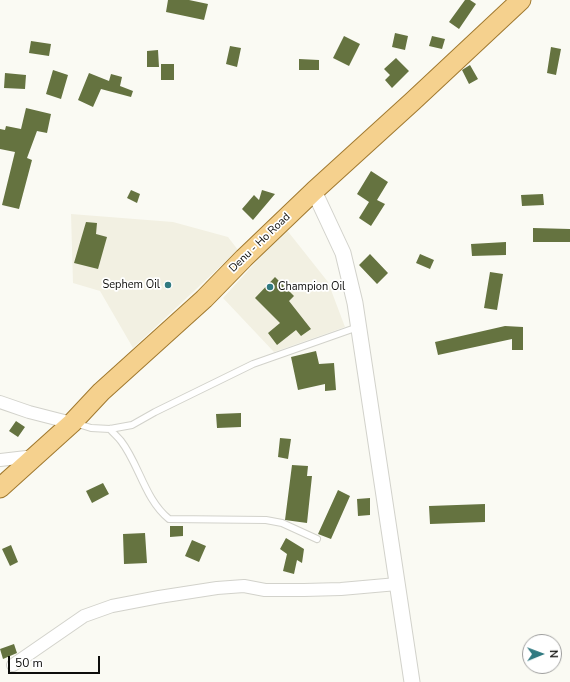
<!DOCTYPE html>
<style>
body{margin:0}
#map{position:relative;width:570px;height:682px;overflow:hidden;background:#fafaf3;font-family:"Nunito Sans",sans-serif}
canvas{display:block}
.north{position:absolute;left:522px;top:634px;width:40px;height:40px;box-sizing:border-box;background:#fff;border:1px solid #9e9e9d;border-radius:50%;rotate:89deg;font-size:11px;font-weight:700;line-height:16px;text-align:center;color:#0d0d0b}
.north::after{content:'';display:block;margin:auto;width:14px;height:18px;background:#317a81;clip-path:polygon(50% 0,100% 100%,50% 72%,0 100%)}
.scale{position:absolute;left:8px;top:656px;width:92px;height:18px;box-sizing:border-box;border:2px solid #0d0d0b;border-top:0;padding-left:5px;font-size:12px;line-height:14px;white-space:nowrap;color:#0d0d0b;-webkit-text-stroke:3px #fff;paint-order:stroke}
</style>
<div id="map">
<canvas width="570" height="682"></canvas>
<div class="north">N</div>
<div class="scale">50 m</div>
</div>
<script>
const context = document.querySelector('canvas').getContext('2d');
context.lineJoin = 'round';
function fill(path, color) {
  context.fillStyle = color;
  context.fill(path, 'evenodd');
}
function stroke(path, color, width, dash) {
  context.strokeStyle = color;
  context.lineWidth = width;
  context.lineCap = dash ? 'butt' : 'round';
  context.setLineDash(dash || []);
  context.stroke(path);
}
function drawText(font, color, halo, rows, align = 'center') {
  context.font = font + ' "Nunito Sans",sans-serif';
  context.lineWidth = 3.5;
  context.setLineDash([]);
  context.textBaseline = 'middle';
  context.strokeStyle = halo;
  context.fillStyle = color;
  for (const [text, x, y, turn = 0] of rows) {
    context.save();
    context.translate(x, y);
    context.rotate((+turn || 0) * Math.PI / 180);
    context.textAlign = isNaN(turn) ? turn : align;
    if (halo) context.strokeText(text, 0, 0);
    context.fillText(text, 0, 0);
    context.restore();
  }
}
const built = new Path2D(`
 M71 214 173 222 228 237 238 250 133 348 100 291 73 283Z
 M286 229 328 282 345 327 274 352 223 298Z`);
const building = new Path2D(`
 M168 0H189L208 4 204 20 166 12Z
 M465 0H470L476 4 459 29 449 22Z
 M395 33 408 36 405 50 392 47Z
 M344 36 360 44 349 66 333 58Z
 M432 36 445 39 442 49 429 46Z
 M31 41 51 44 49 56 29 53Z
 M230 46 241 48 237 67 226 64Z
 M551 47 561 49 556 75 547 73Z
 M158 50 159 67H147V51Z
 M396 58 409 71 392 88 385 80 390 75 384 69Z
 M299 59 319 60V70H299Z
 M161 64H174V80H161Z
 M470 65 478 79 469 84 462 70Z
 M53 70 68 75 61 99 46 94Z
 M5 73 26 75 25 89 4 88Z
 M89 73 109 81 111 74 122 77 120 86 133 91 131 97 101 89 93 107 78 100Z
 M26 108 51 114 47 133 37 131 27 158 32 160 19 209 2 205 15 152 0 149V129L5 130 6 126 21 129Z
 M371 171 388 182 377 200 385 204 371 226 359 218 369 202 357 194Z
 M131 190 140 194 137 203 127 198Z
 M262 190 275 194 253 220 242 209 254 195 259 200Z
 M543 194 544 205 522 206 521 195Z
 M86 222 97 223 96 234 107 237 98 269 74 263Z
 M533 228 570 229V242H533Z
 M506 242V255L472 256 471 244Z
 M370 254 388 273 377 284 359 265Z
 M420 254 434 260 430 269 416 263Z
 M490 272 503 274 497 310 484 308Z
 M275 277 294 296 289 301 311 329 301 336 296 330 277 345 268 333 280 323 255 298Z
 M505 326 523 327V350H512V339L438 355 435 342Z
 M316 351 319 364 334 363 336 390 325 391V384L298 390 291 357Z
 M241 413V427L217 428 216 414Z
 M16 421 25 427 18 437 9 431Z
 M280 438 291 439 288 459 278 457Z
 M292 465 308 466 307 476H312L307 523 285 520Z
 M103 483 109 494 92 503 86 491Z
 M338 490 350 496 331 539 318 534Z
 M370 498V515L358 516 357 499Z
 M485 504V522L430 524 429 506Z
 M170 526H183V536L170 537Z
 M145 533 147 563 124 564 123 534Z
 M286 538 304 549 302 563 297 560 294 574 283 571 287 554 280 549Z
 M192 540 206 546 199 562 185 556Z
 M11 545 18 562 10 566 2 549Z
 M14 644 17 653 3 659 0 649Z`);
const service = new Path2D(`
 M75 423 91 428 110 429 132 425 155 412 253 364 358 327
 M110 429C113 433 118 437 121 441 139 464 145 500 169 519L266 520 282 523 317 539`);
const minor = new Path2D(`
 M0 402 29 412 72 423
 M0 460 35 456
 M13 665 84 616 112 606 159 597 217 588 244 586 265 590H304L341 589 397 584`);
const tertiary = new Path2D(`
 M314 191 343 253 355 303 412 682`);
const primary = new Path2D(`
 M0 488 72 423 101 392 204 299 244 258 314 191 413 101 521 0`);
const markers = [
 [168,285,4,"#317a81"],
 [270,287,4,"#317a81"]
];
const streetNames = [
 ["Denu - Ho Road",260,243,-44]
];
const poiNames = [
 ["Sephem Oil",160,285],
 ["Champion Oil",278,287,"left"]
];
fill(built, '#f2f0e2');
fill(building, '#657340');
stroke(service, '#d2d2cb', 8);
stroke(minor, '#d2d2cb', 14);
stroke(tertiary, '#d2d2cb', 17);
stroke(primary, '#a0792f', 21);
stroke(service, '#fff', 6);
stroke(minor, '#fff', 12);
stroke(tertiary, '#fff', 15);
stroke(primary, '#f5d18e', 19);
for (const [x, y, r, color] of markers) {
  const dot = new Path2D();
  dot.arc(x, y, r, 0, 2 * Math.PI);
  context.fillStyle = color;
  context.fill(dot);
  stroke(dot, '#fff', 1.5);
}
drawText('11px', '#0d0d0b', '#fff', streetNames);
drawText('11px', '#0d0d0b', '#fff', poiNames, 'right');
</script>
